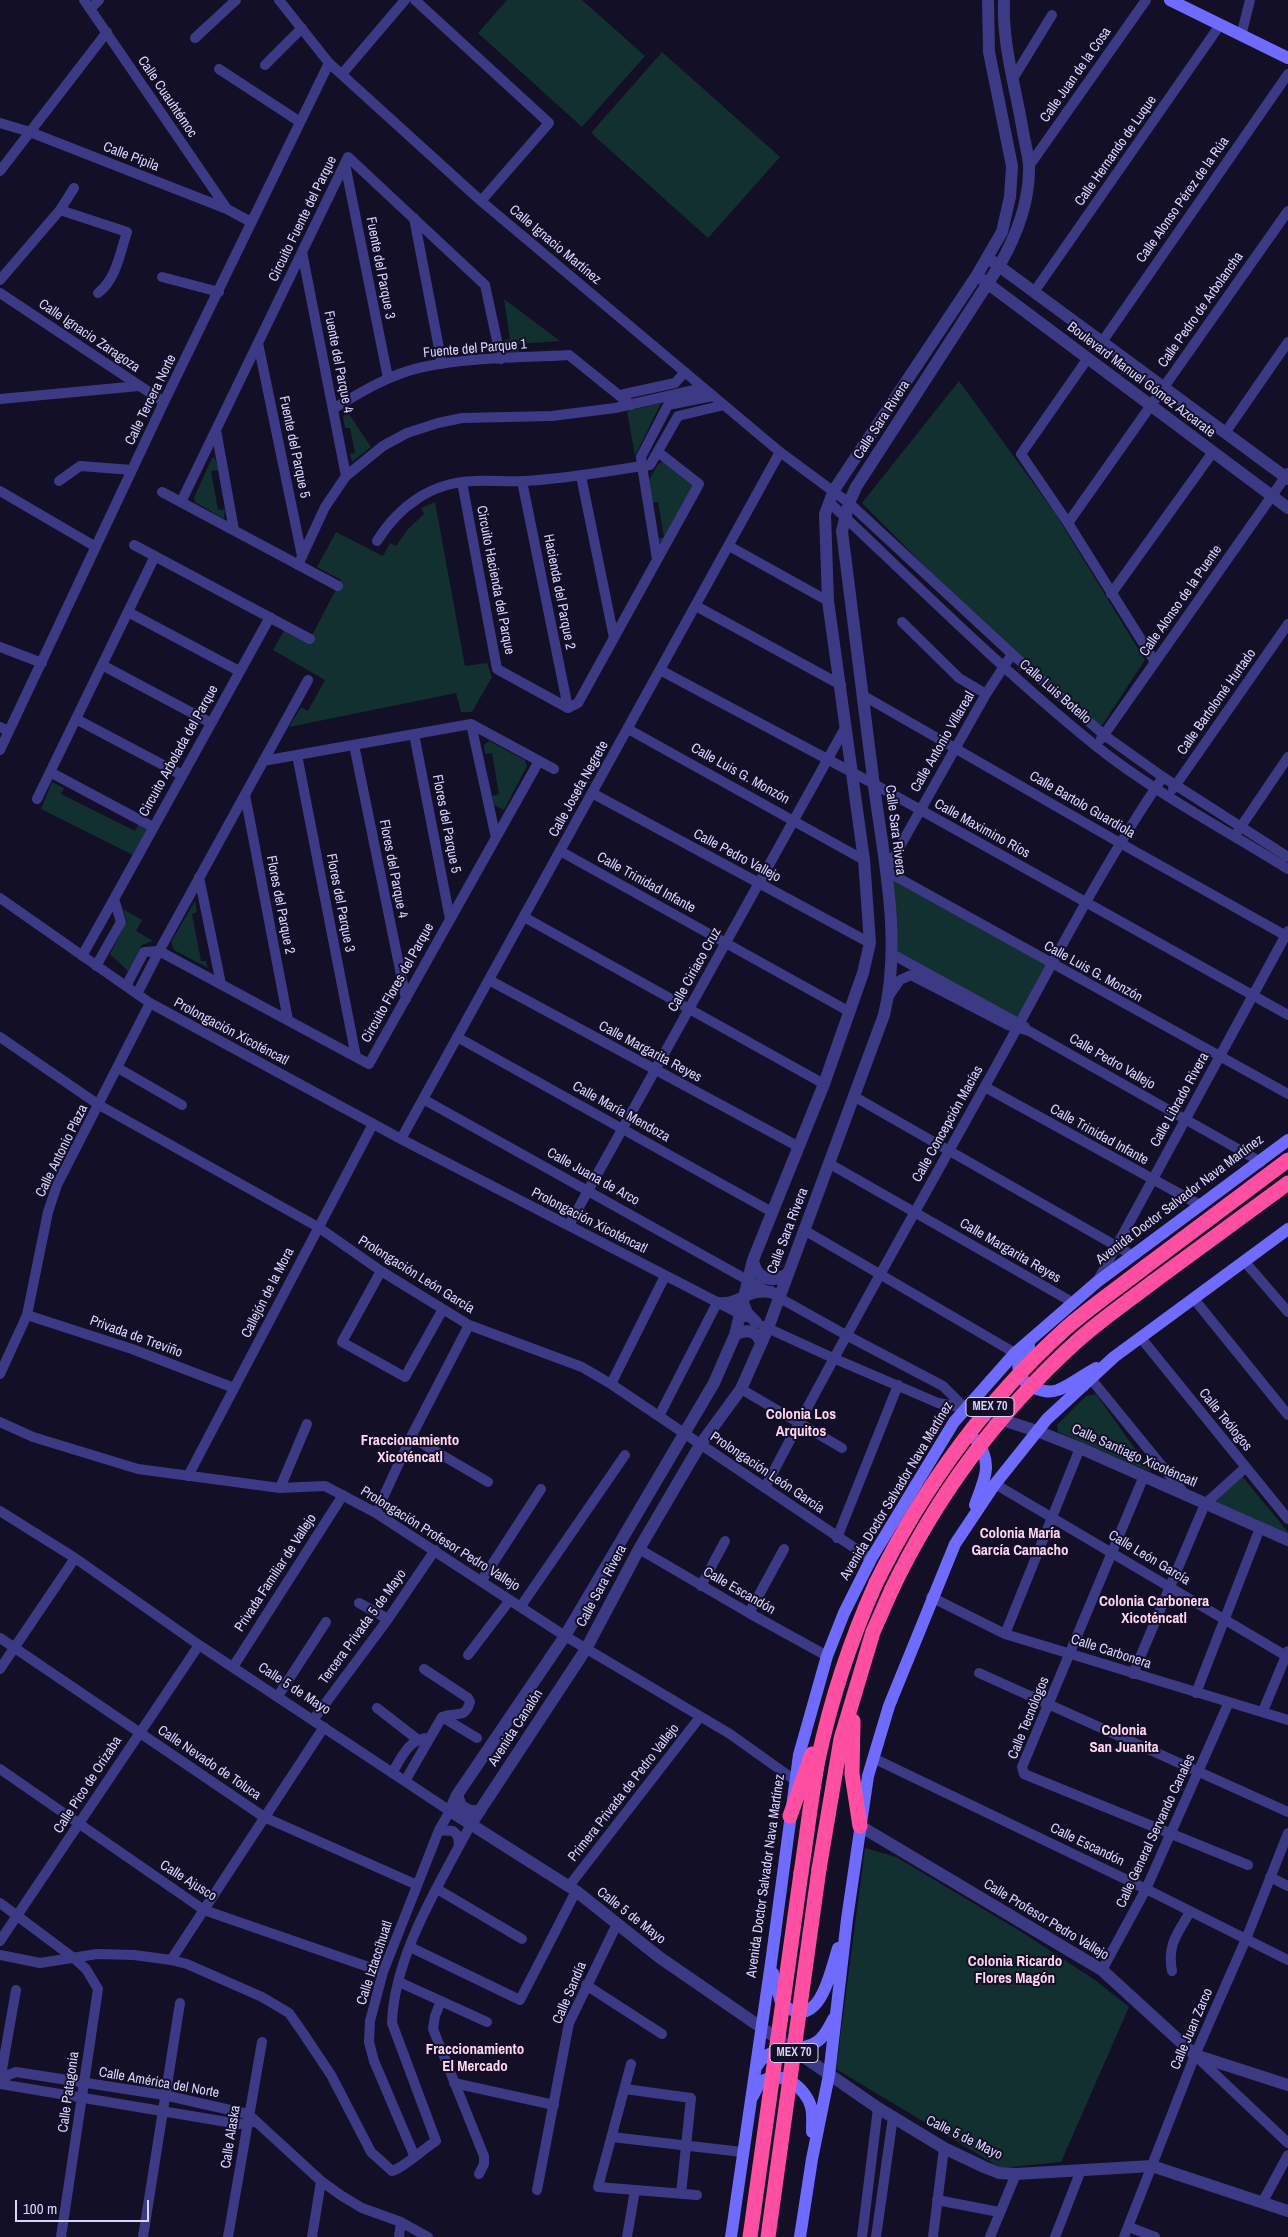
<!DOCTYPE html>
<meta charset="utf-8">
<style>
body{margin:0}
#map{position:relative;width:1288px;height:2237px;overflow:hidden;background:#130f26;font-family:"Archivo Narrow",sans-serif}
canvas{display:block}
.scale{position:absolute;left:15px;top:2200px;width:134px;height:22px;box-sizing:border-box;border:2px solid #d9d4ff;border-top:0;padding-left:6px;font-size:15px;line-height:18px;white-space:nowrap;color:#d9d4ff;-webkit-text-stroke:4px #130f26;paint-order:stroke}
</style>
<div id="map">
<canvas width="1288" height="2237"></canvas>
<div class="scale">100 m</div>
</div>
<script>
const context = document.querySelector('canvas').getContext('2d');
context.lineJoin = 'round';
function fill(path, color) {
  context.fillStyle = color;
  context.fill(path, 'evenodd');
}
function stroke(path, color, width, dash) {
  context.strokeStyle = color;
  context.lineWidth = width;
  context.lineCap = dash ? 'butt' : 'round';
  context.setLineDash(dash || []);
  context.stroke(path);
}
function drawText(font, color, halo, rows, align = 'center') {
  context.font = font + ' "Archivo Narrow",sans-serif';
  context.lineWidth = 4;
  context.setLineDash([]);
  context.textBaseline = 'middle';
  context.strokeStyle = halo;
  context.fillStyle = color;
  for (const [text, x, y, turn = 0] of rows) {
    context.save();
    context.translate(x, y);
    context.rotate((+turn || 0) * Math.PI / 180);
    context.textAlign = isNaN(turn) ? turn : align;
    if (halo) context.strokeText(text, 0, 0);
    context.fillText(text, 0, 0);
    context.restore();
  }
}
const green = new Path2D(`
 M507 0H582L645 56 582 127 478 33Z
 M662 52 780 157 708 238 591 133Z
 M504 299 560 341 518 344 519 352 510 353 506 349 504 340 510 339Z
 M959 381 1055 513 1145 660 1099 730 1012 654 862 503Z
 M661 403 635 456 627 411Z
 M347 411 371 447 352 462 350 454 355 453 350 428H345L343 417Z
 M212 458H215L218 470 211 471 218 510 225 509 224 519 195 502 194 498Z
 M663 462 694 486 661 543 658 539 664 537 658 502 652 503 648 482 658 464Z
 M435 502 465 666 487 663 492 677 472 712H461L456 693 289 727 301 707 308 711 325 680 273 650 285 629 310 639 341 580 317 567 336 532 383 556 390 543 396 546 408 529 424 514 421 508Z
 M489 741 525 760 527 766 504 810 494 805 492 796 499 794 492 753 485 754 484 745Z
 M52 782 64 788 61 794 135 831 138 825 147 830 133 855 41 809Z
 M888 875 1051 965 1020 1022 894 953Z
 M195 901 197 912 192 914 201 961H206L208 968 174 950 171 942Z
 M123 909 142 920 136 931 153 941 142 945 128 971 110 954 127 921Z
 M1096 1394 1150 1470 1149 1471 1058 1432 1057 1425 1086 1396Z
 M1242 1476 1288 1532V1535L1213 1502Z
 M865 1848 896 1857 1020 1931 1095 1980 1129 2007 1061 2162 1001 2168 836 2069Z`);
const minor = new Path2D(`
 M84 0 227 209
 M279 0 329 63 481 201 780 452 849 503 1012 654 1104 735 1163 777 1288 857
 M415 0 549 123 481 201
 M90 9 99 0
 M1241 36 1250 0
 M195 38 236 0
 M265 65 302 28
 M219 69 300 122
 M342 74 405 0
 M1014 77 1052 15
 M0 123 30 132 227 209 251 222
 M345 164 388 378
 M1029 166 1146 0
 M0 171 107 32
 M60 210 127 232C120 253 116 280 98 293
 M414 218 442 364
 M302 252 346 476
 M162 277 219 292
 M0 280 60 210 74 188
 M1034 292 1220 25
 M0 293 164 402
 M1102 342 1288 74
 M258 343 302 556
 M1088 358 1021 454 1068 523 1155 662
 M620 395 675 383 685 372
 M713 396 668 405 641 457 642 466 650 465 678 416 724 405
 M0 399 139 386
 M333 409C361 392 390 374 423 367 470 357 522 358 569 355L631 405
 M216 430 234 530
 M1225 433 1288 342
 M581 476 614 638
 M59 481 80 466 132 470
 M522 481 568 708
 M462 482 497 669 568 708 578 703 699 484 658 452
 M0 491 96 547
 M162 492 338 586
 M181 502 348 157 485 285 501 359
 M830 503C917 585 1003 671 1096 746 1155 793 1224 829 1288 869
 M1068 523 1288 211
 M377 541C399 506 432 482 474 481 490 480 507 482 524 481 564 479 603 472 642 466L657 559
 M134 545 310 639
 M729 546 828 601
 M298 565 325 507 346 476 383 446 407 433 438 423 462 418 552 416 615 408 703 388
 M1111 594 1213 452
 M696 606 841 685
 M128 612 239 671
 M902 622 959 678 986 694
 M0 647 42 663
 M1012 654 986 694 886 871 1288 1094
 M102 665 211 723
 M660 670 874 784 1288 1015
 M308 680 159 951 369 1064 539 761
 M864 696 1120 843 1288 937
 M76 719 182 775
 M471 724 496 838
 M0 727 9 731
 M628 729 864 860
 M414 734 450 919
 M1101 739 1288 473
 M354 745 406 999
 M0 750 164 402 329 63
 M297 755 356 1057
 M263 761 471 724 554 769
 M50 772 153 827
 M1173 789 1288 624
 M592 793 870 943
 M245 795 288 1020
 M37 799 155 556
 M1238 831 1288 757
 M560 851 850 1012
 M199 877 221 984
 M0 898 150 1003 401 1139 746 1317
 M114 899 270 617
 M524 917 824 1084
 M892 954 1025 1027
 M82 956 114 899 121 922 96 966
 M489 980 799 1147
 M126 986 144 952 159 951 137 994
 M889 996 900 980 911 975 1008 1025 1029 1031 1261 1162
 M0 1037 99 1105 318 1227 381 1271 469 1325 582 1367 611 1384 871 1559
 M457 1037 772 1212
 M118 1068 182 1105
 M985 1087 1200 1205
 M855 1097 1132 1255
 M423 1099 846 1335 943 1386 964 1407
 M401 1139 780 452
 M830 1164 1072 1302
 M569 1225 845 728
 M804 1230 1015 1353
 M1245 1262 1288 1312
 M381 1271 342 1342 405 1377 443 1309
 M1098 1280 1288 931
 M1194 1299 1288 1415
 M27 1315 132 1349 234 1388
 M763 1326 833 1358 938 1403 965 1408
 M1141 1338 1288 1519
 M0 1374 27 1315 48 1212 57 1185 150 1003
 M1091 1379 1184 1493
 M611 1384 665 1276
 M741 1389 842 1448
 M659 1416 717 1303
 M0 1422 33 1437 138 1469 280 1488 325 1486 376 1513 565 1636 730 1734 796 1781
 M411 1437 488 1482
 M188 1476 373 1124
 M1144 1476 1022 1767 1024 1774 1248 1865
 M995 1484 1288 1657
 M280 1488 307 1424
 M765 1488C835 1352 911 1220 985 1086 1043 983 1096 875 1163 777
 M0 1511 75 1558 199 1645 450 1811 439 1830 383 1972 370 2021 369 2042 374 2061 414 2155
 M376 1513 411 1437 469 1325
 M837 1538 898 1385
 M639 1549 749 1613 827 1656
 M482 1580 541 1489
 M701 1586 725 1541
 M931 1597 1005 1634 1288 1720
 M359 1603 388 1619
 M521 1606 625 1455
 M749 1613 784 1549
 M1005 1634 1080 1448
 M0 1638 264 1817 417 1885
 M468 1655 510 1600
 M233 1667 343 1495
 M0 1669 75 1558
 M979 1673 1288 1812
 M1133 1674 1205 1504 1246 1467
 M1196 1693 1260 1528
 M278 1696 326 1622
 M377 1708 417 1739
 M1263 1711 1288 1651
 M442 1717 477 1738
 M313 1720 388 1619 435 1550
 M873 1758 1146 1889 1288 1960
 M0 1769 204 1910 383 1972
 M392 1773C402 1757 409 1738 429 1738
 M405 1781 442 1717C455 1711 465 1720 470 1702L468 1698 424 1669
 M439 1830 453 1831 458 1836 459 1846
 M1270 1877 1288 1886
 M569 1886 700 1717
 M437 1889 522 1939
 M0 1903 75 1959 86 1969 98 1989 61 2237
 M0 1941 199 1645
 M410 1947 520 2000 576 1891
 M0 1955 40 1963 97 1954 134 1955 171 1960 187 1964 262 1997 289 2013 303 2033 331 2075 371 2152 392 2171C405 2167 423 2149 436 2141L392 2023C394 1955 440 1883 471 1824
 M171 1960 324 1727
 M1102 1970 1146 1889 1229 1702
 M1172 1971C1167 1945 1177 1934 1190 1912
 M399 1982 487 2022
 M586 1985 662 2034
 M441 2001 435 2016 433 2029 484 2156V2164L479 2174
 M1196 2056 1288 2143
 M631 2064 598 2187 697 2195
 M0 2081 16 1990
 M0 2083 8 2075 16 2072 164 2095 248 2114 321 2181 342 2196 362 2208 401 2222 428 2237
 M454 2083 554 2105
 M0 2084 239 2124 254 2122
 M625 2089 691 2098 681 2194
 M612 2137 742 2152
 M537 2190 569 2023 617 1924
 M937 2200 999 2212
 M1262 2203 1288 2155
 M1129 2227 1155 2237
 M143 2237 180 2003
 M228 2237 262 2042
 M312 2237 321 2181
 M399 2237 401 2222
 M627 2237 635 2190
 M862 2237 878 2108
 M876 2237 893 2117
 M933 2237 944 2148
 M990 2237 1016 2174
 M1055 2237 1081 2170
 M1124 2237 1195 2055 1246 1939 1288 1833`);
const tertiary = new Path2D(`
 M988 0 989 52 1012 166 1010 197 1002 232 977 275 834 490 825 514 828 601 864 860 870 943 863 973 824 1084 753 1260 735 1335 714 1383 565 1636 457 1795 450 1811 576 1891 659 1957 878 2108 944 2148 984 2167 999 2173 1016 2174 1152 2166 1288 2211
 M992 261 1288 479
 M983 280 1288 508
 M753 1260C756 1279 772 1284 787 1274
 M717 1303C741 1306 745 1288 771 1292
 M743 1303 747 1313 756 1322
 M735 1335C747 1328 758 1331 761 1344
 M965 1408 1037 1431 1080 1448 1288 1540
 M457 1795 461 1806 470 1811H480
 M471 1824 586 1649 639 1549 700 1445 741 1389 768 1328 884 1015C902 941 884 861 874 786 863 701 852 616 842 531L849 503 856 487 999 266C1017 235 1030 202 1029 165 1028 154 1025 143 1023 132 1016 88 1002 45 1004 0
 M860 1826 1102 1970 1195 2055 1288 2085`);
const secondary = new Path2D(`
 M1170 0 1288 58
 M1029 1346C1027 1351 1020 1357 1019 1363 1014 1382 1042 1396 1058 1390 1071 1385 1083 1375 1096 1368
 M975 1505C984 1480 994 1464 976 1440
 M773 1973 781 2003C819 2035 830 1973 838 1948
 M757 2066C770 2042 799 2055 818 2041 826 2035 829 2026 834 2018
 M753 2096C755 2092 758 2085 761 2082 781 2068 806 2088 811 2107 813 2115 812 2124 812 2132
 M731 2237 771 1963 799 1755 827 1656 844 1613 871 1559 954 1422 1015 1353 1097 1282 1288 1140
 M800 2237 812 2159 829 2075 847 1919 868 1776 889 1706 955 1544 995 1484 1047 1419 1114 1357 1288 1229`);
const motorway = new Path2D(`
 M1145 1267 1288 1160
 M1153 1282 1288 1183
 M853 1721 852 1774 860 1826
 M790 1816 812 1754
 M819 1869 841 1739 873 1632 892 1589
 M801 1873C807 1835 811 1797 818 1760 831 1699 851 1639 876 1583`);
const motorwayBridge = new Path2D(`
 M876 1583C923 1488 985 1402 1064 1330 1089 1308 1118 1288 1145 1267
 M892 1589C937 1495 998 1413 1075 1343 1099 1321 1127 1302 1153 1282
 M750 2237 801 1873
 M768 2237 819 1869`);
const shields = [
 [990,1407,48],
 [794,2053,48]
];
const shieldNames = [
 ["MEX 70",990,1407],
 ["MEX 70",794,2053]
];
const streetNames = [
 ["Calle Juan de la Cosa",1076,75,-55],
 ["Calle Cuauhtémoc",167,97,56],
 ["Calle Hernando de Luque",1116,151,-55],
 ["Calle Pípila",131,157,21],
 ["Calle Alonso Pérez de la Rúa",1183,200,-55],
 ["Circuito Fuente del Parque",303,219,-64],
 ["Calle Ignacio Martínez",555,245,40],
 ["Fuente del Parque 3",380,268,79],
 ["Calle Pedro de Arbolancha",1201,310,-55],
 ["Calle Ignacio Zaragoza",89,336,34],
 ["Fuente del Parque 1",475,349,-5],
 ["Fuente del Parque 4",338,362,79],
 ["Boulevard Manuel Gómez Azcarate",1141,380,37],
 ["Calle Tercera Norte",151,400,-64],
 ["Calle Sara Rivera",882,420,-57],
 ["Fuente del Parque 5",294,447,78],
 ["Circuito Hacienda del Parque",495,580,79],
 ["Hacienda del Parque 2",559,592,79],
 ["Calle Alonso de la Puente",1181,601,-55],
 ["Calle Luis Botello",1055,692,41],
 ["Calle Bartolomé Hurtado",1217,702,-55],
 ["Calle Antonio Villareal",943,742,-60],
 ["Circuito Arbolada del Parque",179,751,-61],
 ["Calle Luis G. Monzón",740,774,29],
 ["Calle Josefa Negrete",579,789,-61],
 ["Calle Bartolo Guardiola",1082,805,30],
 ["Flores del Parque 5",446,824,79],
 ["Calle Maximino Ríos",982,829,29],
 ["Calle Sara Rivera",895,830,83],
 ["Calle Pedro Vallejo",737,856,28],
 ["Flores del Parque 4",393,869,79],
 ["Calle Trinidad Infante",646,883,29],
 ["Flores del Parque 3",340,903,79],
 ["Flores del Parque 2",280,905,79],
 ["Calle Ciriaco Cruz",695,970,-61],
 ["Calle Luis G. Monzón",1093,972,29],
 ["Circuito Flores del Parque",398,983,-61],
 ["Prolongación Xicoténcatl",231,1032,28],
 ["Calle Margarita Reyes",650,1052,28],
 ["Calle Pedro Vallejo",1112,1062,30],
 ["Calle Librado Rivera",1180,1100,-61],
 ["Calle María Mendoza",621,1112,29],
 ["Calle Concepción Macías",948,1124,-61],
 ["Calle Trinidad Infante",1099,1135,29],
 ["Calle Antonio Plaza",62,1151,-64],
 ["Calle Juana de Arco",593,1177,29],
 ["Avenida Doctor Salvador Nava Martínez",1180,1200,-37],
 ["Prolongación Xicoténcatl",589,1221,27],
 ["Calle Sara Rivera",788,1231,-69],
 ["Calle Margarita Reyes",1010,1251,30],
 ["Prolongación León García",416,1275,32],
 ["Callejón de la Mora",268,1293,-63],
 ["Privada de Treviño",136,1337,20],
 ["Calle Teólogos",1225,1420,51],
 ["Calle Santiago Xicoténcatl",1134,1456,24],
 ["Prolongación León García",767,1473,34],
 ["Avenida Doctor Salvador Nava Martínez",897,1491,-59],
 ["Prolongación Profesor Pedro Vallejo",440,1539,32],
 ["Calle León García",1149,1558,31],
 ["Privada Familiar de Vallejo",276,1573,-57],
 ["Calle Sara Rivera",602,1586,-62],
 ["Calle Escandón",739,1591,30],
 ["Tercera Privada 5 de Mayo",363,1627,-54],
 ["Calle Carbonera",1111,1652,18],
 ["Calle 5 de Mayo",294,1689,33],
 ["Calle Tecnólogos",1029,1718,-68],
 ["Avenida Canalón",516,1728,-57],
 ["Calle Nevado de Toluca",209,1763,34],
 ["Calle Pico de Orizaba",88,1785,-57],
 ["Primera Privada de Pedro Vallejo",624,1793,-52],
 ["Calle General Servando Canales",1156,1831,-65],
 ["Calle Escandón",1087,1845,26],
 ["Avenida Doctor Salvador Nava Martínez",766,1876,-82],
 ["Calle Ajusco",188,1881,32],
 ["Calle 5 de Mayo",631,1916,38],
 ["Calle Profesor Pedro Vallejo",1046,1920,31],
 ["Calle Iztaccíhuatl",375,1963,-72],
 ["Calle Sandía",570,1993,-67],
 ["Calle Juan Zarco",1192,2029,-67],
 ["Calle América del Norte",159,2083,10],
 ["Calle Patagonia",69,2092,-82],
 ["Calle Alaska",231,2137,-81],
 ["Calle 5 de Mayo",964,2138,26]
];
const neighbourhoodNames = [
 ["Colonia Los",801,1415],
 ["Arquitos",801,1432],
 ["Fraccionamiento",410,1441],
 ["Xicoténcatl",410,1458],
 ["Colonia María",1020,1534],
 ["García Camacho",1020,1551],
 ["Colonia Carbonera",1154,1602],
 ["Xicoténcatl",1154,1619],
 ["Colonia",1124,1731],
 ["San Juanita",1124,1748],
 ["Colonia Ricardo",1015,1962],
 ["Flores Magón",1015,1979],
 ["Fraccionamiento",475,2050],
 ["El Mercado",475,2067]
];
fill(green, '#12302f');
stroke(minor, '#3d3a85', 10);
stroke(tertiary, '#3d3a85', 12);
stroke(secondary, '#6f6bff', 12);
stroke(motorway, '#ff4fa3', 15);
stroke(motorwayBridge, '#ff4fa3', 15);
for (const [x, y, w] of shields) {
  const box = new Path2D();
  box.roundRect(x - w / 2, y - 9.5, w, 19, 4);
  context.fillStyle = '#130f26';
  context.fill(box);
  stroke(box, '#d9d4ff', 1);
}
drawText('bold 12px', '#d9d4ff', null, shieldNames);
drawText('14px', '#d9d4ff', '#130f26', streetNames);
drawText('bold 15px', '#ffd6f0', '#130f26', neighbourhoodNames);
</script>
